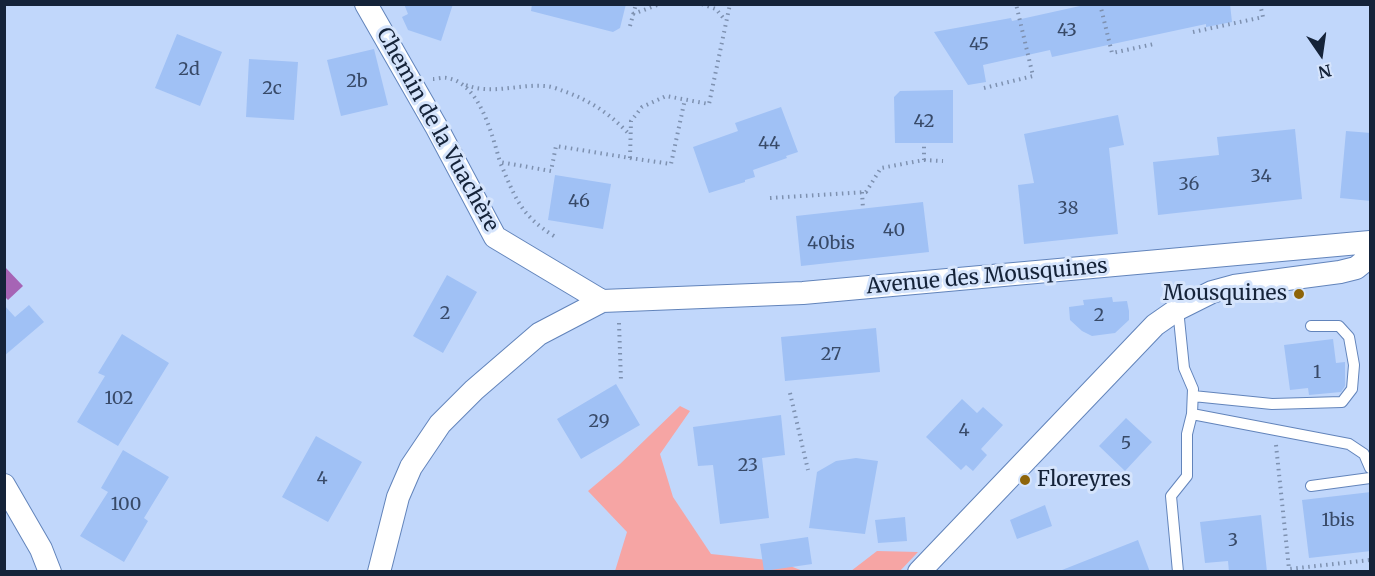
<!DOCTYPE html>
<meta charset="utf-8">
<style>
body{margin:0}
#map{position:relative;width:1375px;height:576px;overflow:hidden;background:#c1d7fb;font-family:Merriweather,serif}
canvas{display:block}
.frame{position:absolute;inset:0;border:6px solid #152339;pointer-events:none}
.north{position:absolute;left:1291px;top:24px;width:60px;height:60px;-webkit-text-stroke:4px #d5e4fc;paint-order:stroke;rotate:167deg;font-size:16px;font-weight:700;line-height:24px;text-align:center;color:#152339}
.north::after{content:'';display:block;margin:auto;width:21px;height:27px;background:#152339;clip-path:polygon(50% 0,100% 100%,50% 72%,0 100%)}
</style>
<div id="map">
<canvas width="1375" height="576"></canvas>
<div class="frame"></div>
<div class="north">N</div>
</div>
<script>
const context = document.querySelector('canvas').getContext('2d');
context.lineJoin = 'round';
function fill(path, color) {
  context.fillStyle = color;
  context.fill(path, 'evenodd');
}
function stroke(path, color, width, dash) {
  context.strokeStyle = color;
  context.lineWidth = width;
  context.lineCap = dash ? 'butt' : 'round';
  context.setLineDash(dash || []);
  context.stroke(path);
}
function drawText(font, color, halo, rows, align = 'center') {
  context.font = font + ' Merriweather,serif';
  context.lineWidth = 6;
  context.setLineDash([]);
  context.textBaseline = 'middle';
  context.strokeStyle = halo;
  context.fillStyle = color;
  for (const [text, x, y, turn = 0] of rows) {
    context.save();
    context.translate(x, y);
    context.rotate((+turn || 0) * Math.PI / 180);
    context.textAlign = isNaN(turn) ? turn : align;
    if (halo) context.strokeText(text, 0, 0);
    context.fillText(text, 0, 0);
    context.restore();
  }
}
const green = new Path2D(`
 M680 406 690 411 660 454 673 497 711 554 777 561 803 571H615L627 532 588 491 620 464Z
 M877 551 918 552 900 571H851Z`);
const water = new Path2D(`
 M5 267 23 286 8 300 5 297Z`);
const building = new Path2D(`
 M404 4H453L441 41 408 30 402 17 408 14Z
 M532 4H626L620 28 613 32 531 11Z
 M1089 4H1230L1232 22 1206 27V24L1052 57 1050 50 983 65 986 82 968 85 934 32 1011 18 1012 21Z
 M177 34 222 52 200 106 155 88Z
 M374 49 388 105 341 116 327 60Z
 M249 59 298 62 294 120 246 117Z
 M953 90V143H895L894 97 900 91Z
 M781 107 798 152 786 156 787 158 753 170 755 177 745 180V182L709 193 693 147 738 131 735 123Z
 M1118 115 1124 145 1109 148 1118 234 1024 244 1018 185 1034 183 1024 134Z
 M1295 129 1302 199 1158 215 1153 162 1219 155 1217 137Z
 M1346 131 1371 133V201L1340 198Z
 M555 175 611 184 603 229 548 220Z
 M923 202 929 252 801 266 796 216Z
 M447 275 477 292 443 353 413 336Z
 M1112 297 1113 302 1127 301 1129 311V320L1115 333 1092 336 1082 331 1070 320 1069 307 1084 305 1083 300Z
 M4 305 15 317 29 305 44 322 4 356Z
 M876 328 880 372 785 381 781 337Z
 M122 334 169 363 118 446 77 422 105 376 98 373Z
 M1333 339 1336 363 1345 362V386L1341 392 1309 395 1308 388 1290 390 1284 345Z
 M616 384 640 425 581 459 557 419Z
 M962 399 977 413 983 407 1003 425 981 449 987 455 973 471 966 465 961 470 926 437Z
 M781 415 785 455 762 458 769 518 720 524 713 465 698 466 693 427Z
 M1126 418 1152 442 1125 471 1099 446Z
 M316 436 362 462 328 522 282 497Z
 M123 450 169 477 144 518 148 521 124 562 80 536 108 492 101 488Z
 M856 458 878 461 865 534 809 528 817 472 836 461Z
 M1371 492V551L1309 558 1302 500Z
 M1045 505 1052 526 1017 539 1010 520Z
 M1261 515 1267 572H1229L1228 561 1205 563 1200 522Z
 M905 517 907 541 878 543 875 520Z
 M808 537 812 564 764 571 760 544Z
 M1138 540 1150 572H1062V570Z`);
const path = new Path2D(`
 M702 4 716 9 725 20
 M1100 4 1112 53 1154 44
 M633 14 660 4
 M630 26 636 4
 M1193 32 1263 17 1260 4
 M433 79C437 79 443 77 447 78 480 83 492 135 500 162
 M466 85C492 95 518 84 545 86 551 86 558 89 563 91 590 100 610 114 629 134
 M984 88 1033 76 1016 4
 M630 158 671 164 685 99
 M924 160 943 161
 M862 192 863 209
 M770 198 866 192 881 168 924 160V143
 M554 236C520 215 515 197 500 162L551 171 556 146 630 158 631 121 642 107 666 96 709 104 730 4
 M619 323 621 381
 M790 393 808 470
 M1276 445 1289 569 1370 560`);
const service = new Path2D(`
 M1193 396 1272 404 1342 402 1352 389 1354 365 1349 337 1339 326H1311
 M1192 414 1349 444 1364 454 1370 468
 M1311 486 1370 478
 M1178 572 1171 496 1187 476V434L1192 414 1193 389 1184 368 1178 309`);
const minor = new Path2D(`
 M366 4 437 128 495 237 602 301
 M4 485 41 549 50 572
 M379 572 398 497 411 467 440 424 474 390 539 334 602 301 803 293 1370 242
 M919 572 1155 325 1178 309 1212 292 1234 286 1340 272 1356 268 1370 257`);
const markers = [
 [1299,294,6,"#8e650a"],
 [1025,480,6,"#8e650a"]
];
const numberNames = [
 ["43",1067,31],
 ["45",979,45],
 ["2d",189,70],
 ["2b",357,82],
 ["2c",272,89],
 ["42",924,122],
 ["44",769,144],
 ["34",1261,177],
 ["36",1189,185],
 ["46",579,202],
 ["38",1068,209],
 ["40",894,231],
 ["40bis",831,244],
 ["2",445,314],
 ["2",1099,316],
 ["27",831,355],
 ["1",1317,373],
 ["102",119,399],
 ["29",599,422],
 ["4",964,431],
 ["5",1126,444],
 ["23",748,466],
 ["4",322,479],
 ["100",126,505],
 ["1bis",1338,521],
 ["3",1233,541]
];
const streetNames = [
 ["Chemin de la Vuachère",437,130,61],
 ["Avenue des Mousquines",987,277,-5]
];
const poiNames = [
 ["Mousquines",1287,294],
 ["Floreyres",1037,480,"left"]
];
fill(green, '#f6a5a4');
fill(water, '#a664b5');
fill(building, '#a0c1f5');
stroke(service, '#6284bb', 12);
stroke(minor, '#6284bb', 24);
stroke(path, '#7e91b0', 4, [1.5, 4.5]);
stroke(service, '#fff', 10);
stroke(minor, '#fff', 22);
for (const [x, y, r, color] of markers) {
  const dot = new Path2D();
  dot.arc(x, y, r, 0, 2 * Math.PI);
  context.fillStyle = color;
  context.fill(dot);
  stroke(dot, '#d5e4fc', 2);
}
drawText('18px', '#384a68', null, numberNames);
drawText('21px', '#152339', '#d5e4fc', streetNames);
drawText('21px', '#152339', '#d5e4fc', poiNames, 'right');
</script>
